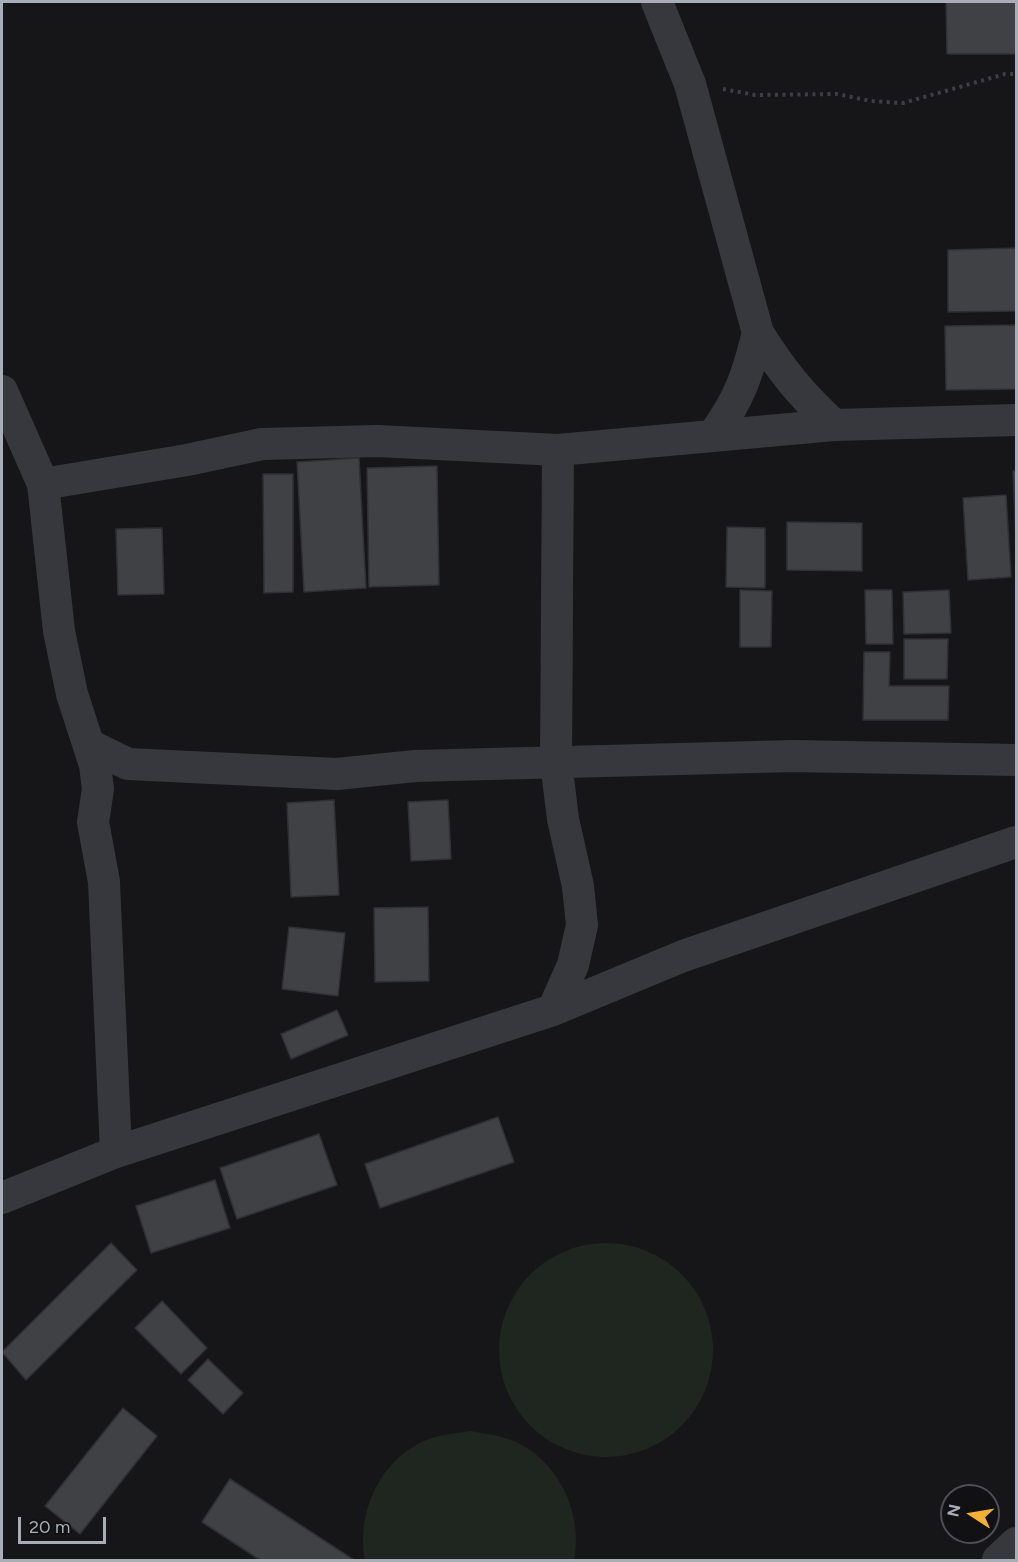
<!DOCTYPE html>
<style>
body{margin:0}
#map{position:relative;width:1018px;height:1562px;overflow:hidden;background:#161618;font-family:Figtree,sans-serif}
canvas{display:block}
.frame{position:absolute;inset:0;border:3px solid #a8adb8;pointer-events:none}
.north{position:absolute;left:940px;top:1484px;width:60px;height:60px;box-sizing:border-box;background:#111113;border:2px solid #4d4f55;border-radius:50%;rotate:282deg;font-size:16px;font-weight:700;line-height:24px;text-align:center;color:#a8adb8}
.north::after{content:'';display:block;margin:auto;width:21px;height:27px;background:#f2b134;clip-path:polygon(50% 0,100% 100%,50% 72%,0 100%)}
.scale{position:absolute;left:18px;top:1517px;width:88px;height:27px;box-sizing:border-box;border:3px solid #a8adb8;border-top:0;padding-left:8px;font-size:18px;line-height:21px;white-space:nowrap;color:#a8adb8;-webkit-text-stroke:4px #111113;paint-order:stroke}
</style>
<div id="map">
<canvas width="1018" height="1562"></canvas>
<div class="frame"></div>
<div class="north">N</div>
<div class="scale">20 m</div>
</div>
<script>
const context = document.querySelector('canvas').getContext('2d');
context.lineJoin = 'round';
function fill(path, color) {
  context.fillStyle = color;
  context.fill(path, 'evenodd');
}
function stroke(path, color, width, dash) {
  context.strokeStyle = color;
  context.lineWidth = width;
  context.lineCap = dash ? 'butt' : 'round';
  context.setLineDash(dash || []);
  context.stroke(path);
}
const green = new Path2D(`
 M499 1350a107 107 0 1 1 214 0a107 107 0 1 1-214 0Z
 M471 1431C484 1434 499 1435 511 1440 558 1458 584 1514 574 1560H365C356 1512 381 1457 429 1439 442 1434 458 1433 471 1431Z`);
const building = new Path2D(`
 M946 2H1016V54H947Z
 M1016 248V311L948 312V250Z
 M1016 325V389L946 390 945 326Z
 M359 458 366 588 304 592 297 462Z
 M437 466 439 585 369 587 367 468Z
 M1013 471H1016V537Z
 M263 474H293V592L264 593Z
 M1006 495 1011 577 968 580 963 498Z
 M787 522 862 523V571L787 570Z
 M727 527 765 528V588L726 587Z
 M162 528 164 594 118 595 116 529Z
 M740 590 772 591 771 647H740Z
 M865 590H892L893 644H866Z
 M949 590 951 633 904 634 903 592Z
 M904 639H948L947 679H904Z
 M864 652H890L889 686H949L948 720H863Z
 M334 800 339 895 291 897 287 803Z
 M448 800 451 859 411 861 408 802Z
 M428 907 429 981 375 982 374 908Z
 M289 927 345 933 338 996 282 989Z
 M337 1010 348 1035 291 1059 281 1034Z
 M498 1117 514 1162 380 1208 365 1164Z
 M319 1134 337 1185 237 1219 220 1168Z
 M215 1180 230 1228 151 1253 136 1206Z
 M111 1243 137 1270 26 1380 2 1352Z
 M162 1301 207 1348 181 1374 135 1328Z
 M208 1359 243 1393 223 1414 188 1380Z
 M123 1408 157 1436 80 1534 45 1506Z
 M230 1479 354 1560H260L202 1522Z`);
const path = new Path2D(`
 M723 89 755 95 837 94 871 101 903 103 1005 74H1016`);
const minor = new Path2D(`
 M657 2 690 84 758 333C781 370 802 396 834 425
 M2 391 43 484 59 631 72 694 95 765 98 789 93 822 104 882 116 1152
 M714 434C740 398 747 376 758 333
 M43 484 187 460 262 444 377 441 558 450 834 425 1016 420
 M91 746 128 764 337 774 415 766 793 756 1016 760
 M553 1010 573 965 582 925 578 886 563 819 556 762 558 450
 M2 1198 116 1152 553 1010 683 956 1016 842
 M998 1560 1016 1543`);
fill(green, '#1e261f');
fill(building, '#404145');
stroke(building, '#303034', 1.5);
stroke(path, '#3d3f44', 4, [3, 4.5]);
stroke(minor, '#37383d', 32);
</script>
